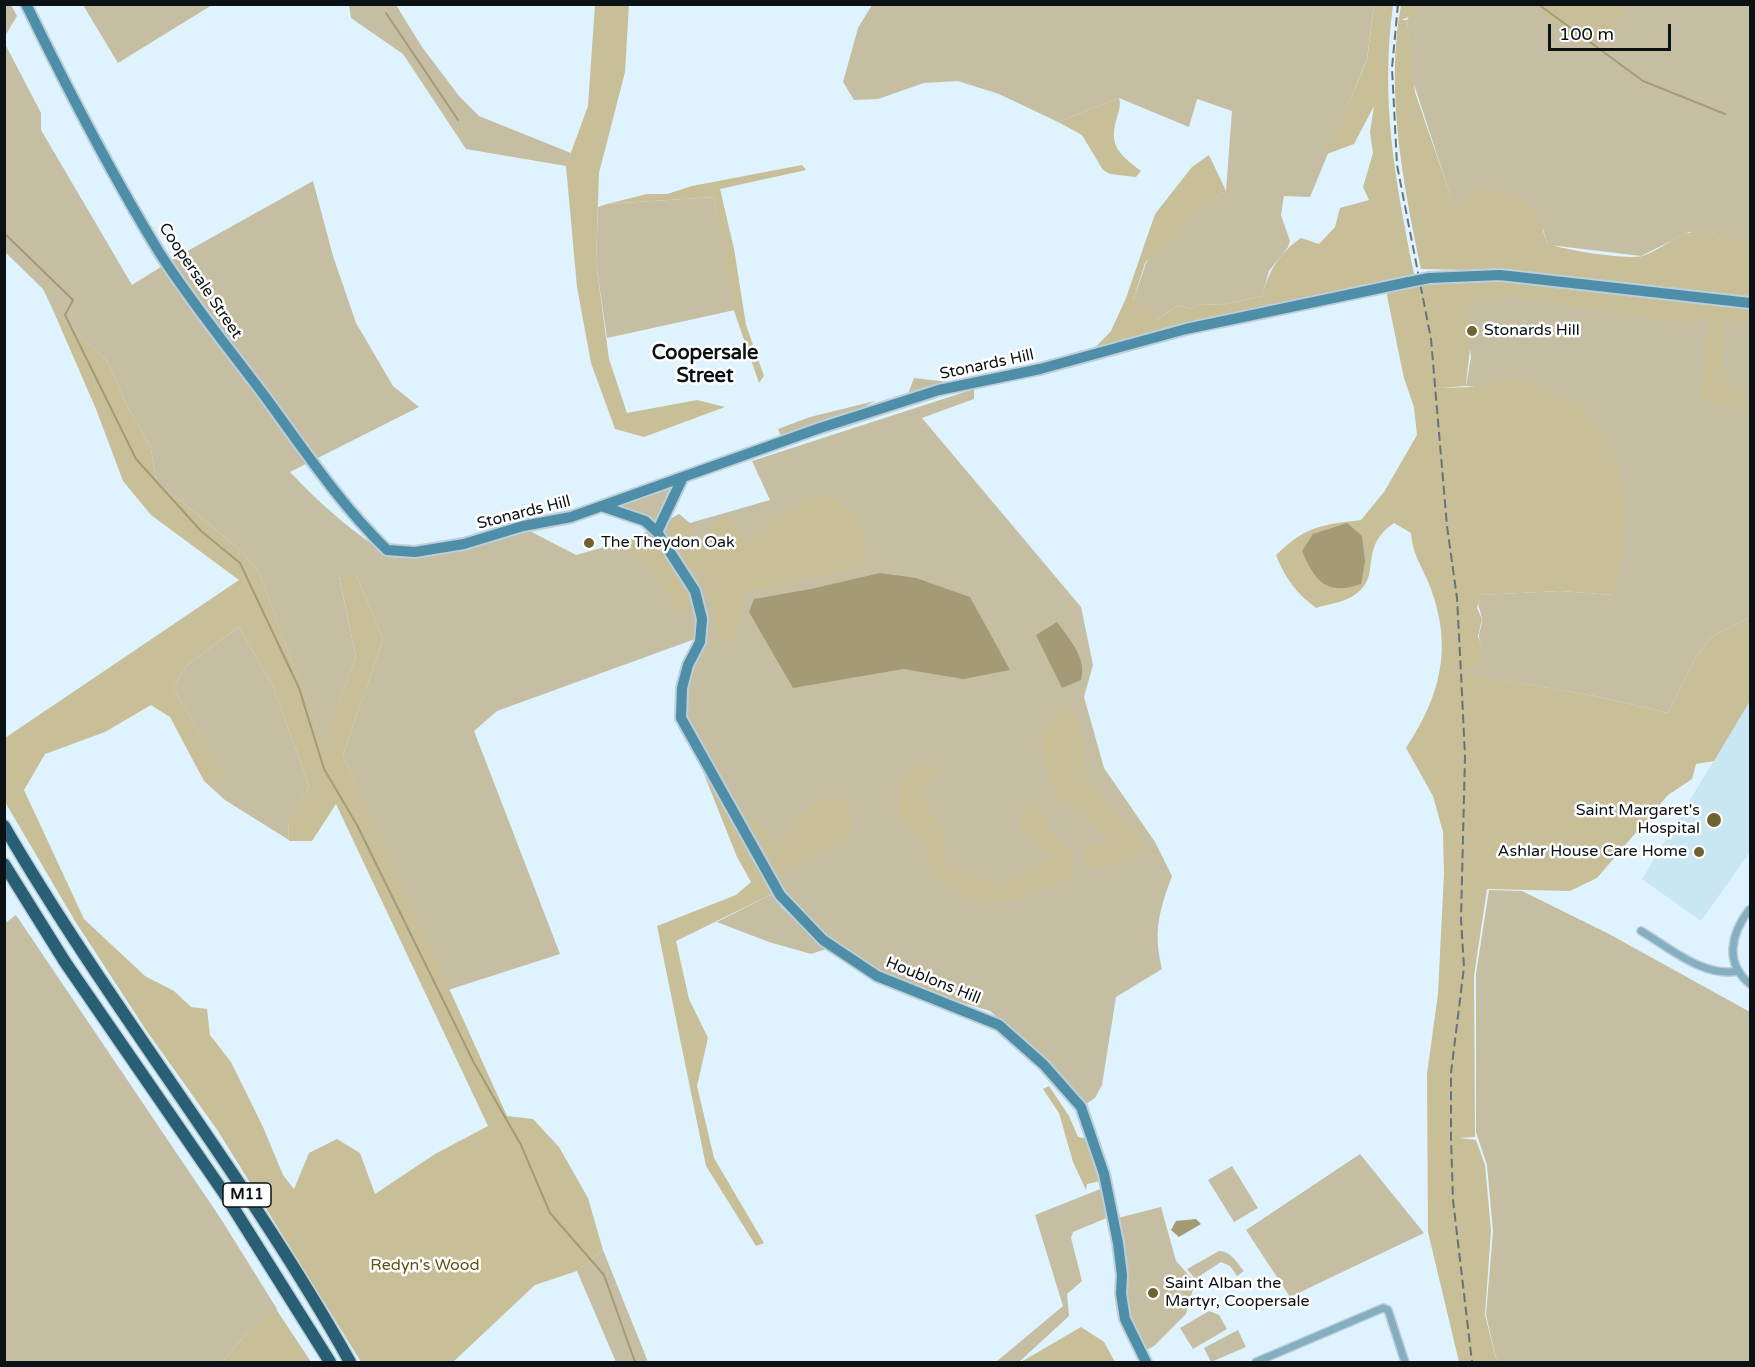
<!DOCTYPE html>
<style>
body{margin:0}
#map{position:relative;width:1755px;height:1367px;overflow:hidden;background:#def3fd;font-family:"Varela Round",sans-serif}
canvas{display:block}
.frame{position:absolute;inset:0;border:6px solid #0b1216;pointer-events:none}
.scale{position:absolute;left:1548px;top:24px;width:123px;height:27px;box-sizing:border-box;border:3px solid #0b1216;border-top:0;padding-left:8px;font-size:18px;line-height:21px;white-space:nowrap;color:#0b1216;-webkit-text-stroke:4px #fff;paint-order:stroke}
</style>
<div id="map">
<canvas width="1755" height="1367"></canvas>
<div class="frame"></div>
<div class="scale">100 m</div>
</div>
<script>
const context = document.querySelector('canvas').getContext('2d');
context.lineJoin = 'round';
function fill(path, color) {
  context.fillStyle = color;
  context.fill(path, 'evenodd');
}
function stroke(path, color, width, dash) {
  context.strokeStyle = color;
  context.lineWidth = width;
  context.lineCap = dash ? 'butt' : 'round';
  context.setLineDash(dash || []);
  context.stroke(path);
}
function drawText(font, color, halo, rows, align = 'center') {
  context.font = font + ' "Varela Round",sans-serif';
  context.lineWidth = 5;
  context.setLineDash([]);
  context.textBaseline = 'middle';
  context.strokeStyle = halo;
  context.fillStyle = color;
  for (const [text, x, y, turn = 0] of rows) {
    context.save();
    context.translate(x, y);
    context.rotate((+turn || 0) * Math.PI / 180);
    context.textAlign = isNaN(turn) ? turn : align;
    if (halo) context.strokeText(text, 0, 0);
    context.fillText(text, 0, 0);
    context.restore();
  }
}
const built = new Path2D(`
 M1750 701V852L1701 921 1642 879Z`);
const green = new Path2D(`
 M5 4 11 5 17 16 5 36Z
 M1416 4 1750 5V243L1711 232H1689L1641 256 1550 245 1547 243 1543 229 1468 195 1455 210 1412 78 1407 20Z
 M83 5H212L118 63Z
 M349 5H396L422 47 459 96 479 116 571 153 566 166 466 149 403 54 351 18Z
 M872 5H1374L1367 59 1310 197 1284 196 1281 215 1290 241 1288 247 1269 271 1262 296 1222 305 1201 304 1190 309 1179 305 1155 321 1133 301 1146 263 1189 216 1226 191 1232 111 1197 99 1189 127 1119 98 1058 122 999 94 958 81 924 83 878 99 854 100 843 82 858 28Z
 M4 42 41 113V130L132 285 175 258 313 181 333 256 356 323 393 386 419 407 290 472C322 506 354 534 394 558L526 529 576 555 633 539 679 514 690 523 770 500 752 461 974 389V399L922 418 1081 607 1093 665 1084 697 1104 768 1155 842 1172 876C1159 911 1153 932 1162 969L1116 997 1102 1085 1095 1098 1086 1104 1052 1066 990 1011 930 993 888 976 829 943 794 908 685 719 684 702 695 639 497 711 474 731 560 954 448 990 343 755 383 639 356 575 339 577 356 657 323 745 258 570 237 547 156 481 151 448 126 404 108 362 53 310 43 289 5 252Z
 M714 197 735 310 607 338 596 263 598 207 607 204Z
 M1460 277 1750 308V617L1711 637 1696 657 1668 713 1595 696 1461 673 1482 646C1475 632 1483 630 1482 618 1480 607 1477 609 1479 595L1560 591 1613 595 1475 387 1466 386 1471 357Z
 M914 378 957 383 908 394Z
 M875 401 847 416 782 439 778 429 810 417Z
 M676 486 655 521 615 506Z
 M239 627 273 686 309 786 288 824 289 840 225 800 204 781H227L173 688 187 665Z
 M1489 890 1522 891 1609 934 1750 1012V1362H1497L1486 1315 1493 1231 1487 1165 1476 1132V974Z
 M772 894 782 908 826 949 811 954 769 942 717 922Z
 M16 915 221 1219 277 1309 246 1334 222 1362H5L4 924Z
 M1360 1154 1424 1233 1290 1297 1246 1230Z
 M1232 1166 1258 1208 1234 1222 1208 1180Z
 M1103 1188 1109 1217 1073 1232 1071 1238 1082 1281 1067 1294 1069 1316 1019 1362H996L1063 1306 1035 1215Z
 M1161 1207 1176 1261 1195 1282 1186 1314 1154 1346 1143 1352 1135 1338 1123 1293 1127 1268 1118 1218Z
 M603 1250 648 1362H616L577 1271Z
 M1219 1251C1231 1251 1237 1263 1244 1271L1237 1276 1230 1266 1221 1262 1195 1279 1187 1269Z
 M1209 1311 1219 1315 1227 1329 1193 1349 1180 1328Z
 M1238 1330 1246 1347 1211 1362 1204 1348Z`);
const forest = new Path2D(`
 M595 5H629L625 72 599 173 596 263 609 359 627 413 697 400 725 407 644 437 615 429 591 363 577 287 566 166 588 106Z
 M1374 5H1393C1380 101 1395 179 1414 274L1263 307 1090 353 1111 331 1126 298 1155 214 1192 167 1209 155 1226 191 1190 216 1170 241 1145 263 1133 301 1151 308 1155 321 1179 305 1190 309 1201 304 1222 305 1262 296C1269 271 1279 253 1301 238L1319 244 1335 227 1340 208 1369 200 1363 187 1373 153 1370 132 1374 106 1354 144 1327 154 1367 60Z
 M1401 5H1417L1413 15 1402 20H1407L1415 92 1455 209C1459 205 1463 199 1468 195 1478 188 1488 188 1500 190 1533 196 1538 214 1547 243 1561 250 1628 260 1642 256 1659 251 1672 238 1688 233 1706 227 1733 237 1750 243V298L1514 271 1421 269C1403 184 1385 90 1401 5Z
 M1539 5V4L1625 5 1614 33 1596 43H1574L1552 25Z
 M1119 98C1121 105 1119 110 1117 117 1108 146 1119 154 1141 171L1136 177 1110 174 1103 170 1082 135 1058 122Z
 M802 165 806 170 720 189 734 249 746 325 764 376 759 383 733 308 714 197 607 204 647 194H667L692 186Z
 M1460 277 1638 292 1750 308V327L1726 319C1723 348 1711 388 1750 394V411L1714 404 1700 398 1709 316 1680 323 1508 296 1483 300 1466 308C1475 335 1468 359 1466 386L1437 388 1475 387 1521 377 1585 407 1617 461 1626 510 1624 548 1613 595 1560 591 1480 595 1477 608 1482 619 1478 637 1482 646 1483 661 1463 673 1595 696 1668 713 1696 657 1711 637 1750 617V701L1714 761 1696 764 1692 779 1668 795 1597 878 1570 891 1487 889 1474 976 1475 1137 1459 1138 1476 1140 1485 1165 1491 1230 1485 1315 1497 1362H1459L1428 1232 1427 1074 1438 994 1444 874 1443 832 1433 796 1406 748C1440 696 1453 649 1431 589 1423 567 1413 557 1411 533L1394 523C1357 549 1383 574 1356 594 1346 602 1328 604 1316 608 1296 593 1285 578 1276 555 1306 526 1321 525 1361 520L1384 492 1417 435 1414 407 1404 378 1385 286Z
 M53 310 108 362 126 404 151 448 156 481 237 547 258 570 323 744 356 657 339 576 356 575 383 639 343 755 507 1116 533 1119 559 1147 588 1198 603 1250 577 1271 535 1285 453 1362H361L218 1131 146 1030 75 921 5 802V738L239 580 151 515 123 481 96 409ZM239 627 273 686 309 786 288 823 289 841H312L336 804 488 1126 435 1154 375 1194 360 1153 337 1139 309 1153 294 1189 283 1175 263 1127 231 1062 210 1035 207 1009 191 1007 174 991 145 976 84 919 24 790 45 754 105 732 151 705 170 717 204 781 228 782 173 688 187 665Z
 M815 495C858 503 864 525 867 566L745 592 736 634 717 650 713 610 706 584 684 559 670 531 679 514 689 524 698 541 714 544 710 530 722 516 728 514 748 541 774 518Z
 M642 536H652L659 541 695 602 693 608 679 611 645 565 626 553 625 545 632 539Z
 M1066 708 1077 712 1084 749 1082 769 1099 796 1108 802 1150 850C1128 861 1109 872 1084 865L1086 839 1091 846 1112 840 1057 796 1043 761 1042 731 1055 712Z
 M943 765 925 789 923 801 943 827 946 861 962 871 995 884 1026 873 1038 867 1048 856 1023 832 1018 820 1027 802 1044 811 1049 833C1073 847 1074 850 1071 877L1021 899 975 903 934 873 927 858 924 837 909 828 898 817 900 775 917 767Z
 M702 769 772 894 676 941 689 999 708 1038 697 1086 714 1158 764 1243 756 1246 706 1166 657 926 736 895 751 882 737 857Z
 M838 794 852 809 853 831 838 845 779 873 751 825 756 817 776 844 786 839C797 810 811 806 838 794Z
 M1049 1086 1069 1116 1078 1137 1088 1139 1100 1181 1087 1184 1086 1190 1073 1162 1059 1113 1043 1089Z
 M276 1309 311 1362H222L246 1334Z
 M1081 1327 1104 1342 1115 1362H1021Z`);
const water = new Path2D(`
 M1347 523 1362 536 1365 561 1361 584C1326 596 1315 581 1302 551L1313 534Z
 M880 573 916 578 970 597 1010 670 963 679 903 669 793 688 749 612 754 599 811 589Z
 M1057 622C1070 640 1087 658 1081 680L1062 688 1036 635Z
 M1196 1219 1201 1224 1179 1237 1171 1230 1176 1221Z`);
const stream = new Path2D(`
 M1538 4 1643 81 1725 114
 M386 13 458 120
 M4 233 73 300 65 315 136 459 201 531 240 563 299 688 324 769 357 825 474 1063 521 1145 550 1213 604 1275 635 1362`);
const street = new Path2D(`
 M1749 910C1731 934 1724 963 1750 984
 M1641 931C1670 948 1704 978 1738 971
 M1256 1362 1383 1308 1388 1310 1405 1362`);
const secondary = new Path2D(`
 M26 4C67 88 110 172 159 252 192 304 232 352 269 402 306 453 342 506 387 550L415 552 464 544 523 526 571 517 820 428 939 390 1040 369 1186 329 1409 282
 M1429 278 1500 275 1750 303
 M604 507 645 521 657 532 695 591 702 619 700 642 688 665 682 688 681 718 780 895 823 940 877 976 999 1025 1044 1065 1081 1107 1104 1174 1118 1243 1122 1275 1121 1294 1125 1319 1146 1362
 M657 532 682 479`);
const highway = new Path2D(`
 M4 826C111 1010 246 1176 350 1362
 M4 864 65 962 224 1193 330 1362`);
const rail = new Path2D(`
 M1398 4 1392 68 1397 165 1431 339 1447 526 1457 598 1461 673 1465 756 1461 919 1464 967 1451 1073V1137L1453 1200 1472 1362`);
const secondaryBridge = new Path2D(`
 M1409 282 1429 278`);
const markers = [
 [1472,331,6,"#6f622f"],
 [589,543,6,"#6f622f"],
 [1714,820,8,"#6f622f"],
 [1699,852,6,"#6f622f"],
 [1153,1293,6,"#6f622f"]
];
const shields = [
 [247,1195,48]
];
const shieldNames = [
 ["M11",247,1195]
];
const streetNames = [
 ["Coopersale Street",200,281,56],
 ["Stonards Hill",987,365,-12],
 ["Stonards Hill",524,513,-14],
 ["Houblons Hill",933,981,22]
];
const poiNames = [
 ["Stonards Hill",1484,331],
 ["The Theydon Oak",601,543],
 ["Saint Margaret's",1700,811,"right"],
 ["Hospital",1700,829,"right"],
 ["Ashlar House Care Home",1687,852,"right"],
 ["Saint Alban the",1165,1284],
 ["Martyr, Coopersale",1165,1302]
];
const parkNames = [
 ["Redyn's Wood",425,1266]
];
const quarterNames = [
 ["Coopersale",705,354],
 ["Street",705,377]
];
fill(built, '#c9e6f3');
fill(green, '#c5bea2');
fill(forest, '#c8be98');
fill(water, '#a49b76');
stroke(stream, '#a49b76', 2);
stroke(street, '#bccfd8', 10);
stroke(secondary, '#bccfd8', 14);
stroke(highway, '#bccfd8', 15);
stroke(street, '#86aec1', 7);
stroke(secondary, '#4f8ea9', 10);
stroke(highway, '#285f75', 12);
stroke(rail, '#66737a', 2, [9, 4.5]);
stroke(secondaryBridge, '#bccfd8', 14, []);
stroke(secondaryBridge, '#4f8ea9', 10);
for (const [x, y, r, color] of markers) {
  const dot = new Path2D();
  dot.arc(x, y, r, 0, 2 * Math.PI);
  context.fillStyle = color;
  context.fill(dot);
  stroke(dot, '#fff', 2);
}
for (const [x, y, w] of shields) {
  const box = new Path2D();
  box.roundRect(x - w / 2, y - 12, w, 24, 4.5);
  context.fillStyle = '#fff';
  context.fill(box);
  stroke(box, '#0b1216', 1.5);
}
drawText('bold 15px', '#0b1216', null, shieldNames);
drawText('16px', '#0b1216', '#fff', streetNames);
drawText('16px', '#0b1216', '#fff', poiNames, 'left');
drawText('16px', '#615211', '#fff', parkNames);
drawText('bold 20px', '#0b1216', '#fff', quarterNames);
</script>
